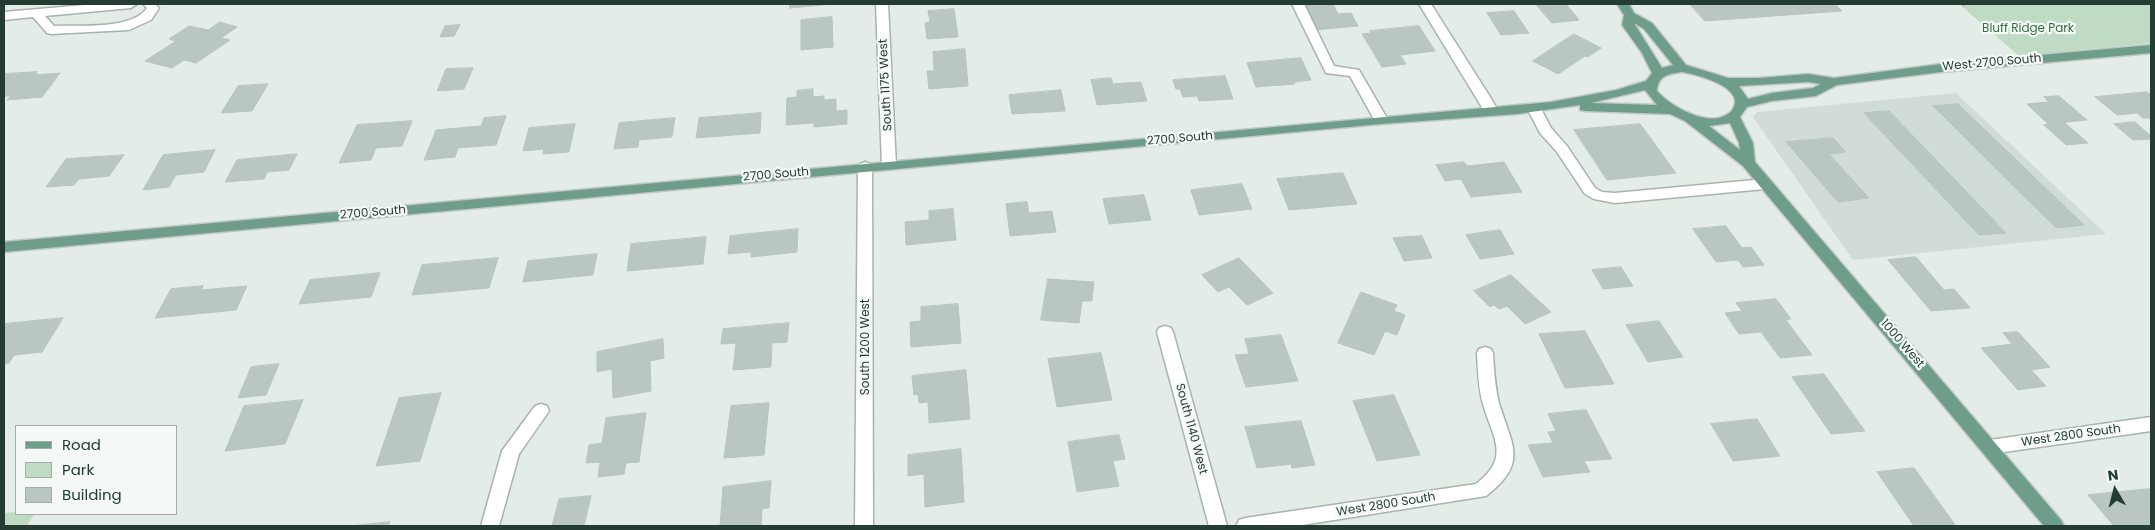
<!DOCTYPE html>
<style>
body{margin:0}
#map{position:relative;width:2155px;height:530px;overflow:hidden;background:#e4ece7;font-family:Poppins,sans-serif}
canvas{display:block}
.frame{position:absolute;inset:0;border:5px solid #253c33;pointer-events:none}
.legend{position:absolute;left:15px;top:425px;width:162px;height:90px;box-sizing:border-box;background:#f4f9f6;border:1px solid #a1ada8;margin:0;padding:6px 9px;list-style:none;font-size:15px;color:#253c33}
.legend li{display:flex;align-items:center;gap:10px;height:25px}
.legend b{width:25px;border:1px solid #a1ada8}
.north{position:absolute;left:2090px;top:465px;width:50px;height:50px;-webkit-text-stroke:4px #f4f9f6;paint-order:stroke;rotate:352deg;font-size:14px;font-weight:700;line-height:20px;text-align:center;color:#253c33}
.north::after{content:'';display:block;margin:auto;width:18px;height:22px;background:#253c33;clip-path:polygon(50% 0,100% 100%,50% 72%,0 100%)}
</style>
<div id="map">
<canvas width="2155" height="530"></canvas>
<div class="frame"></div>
<ul class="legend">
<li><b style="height:6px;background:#6e9d8a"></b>Road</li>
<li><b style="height:14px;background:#c0dbc3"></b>Park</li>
<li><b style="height:14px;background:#bac7c0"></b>Building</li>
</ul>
<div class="north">N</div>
</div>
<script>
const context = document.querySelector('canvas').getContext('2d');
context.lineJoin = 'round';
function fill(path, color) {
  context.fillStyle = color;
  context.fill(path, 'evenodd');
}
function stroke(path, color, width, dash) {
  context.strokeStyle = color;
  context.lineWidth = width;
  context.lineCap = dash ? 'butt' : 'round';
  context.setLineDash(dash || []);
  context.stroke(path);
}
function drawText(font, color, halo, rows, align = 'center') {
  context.font = font + ' Poppins,sans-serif';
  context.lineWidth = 4.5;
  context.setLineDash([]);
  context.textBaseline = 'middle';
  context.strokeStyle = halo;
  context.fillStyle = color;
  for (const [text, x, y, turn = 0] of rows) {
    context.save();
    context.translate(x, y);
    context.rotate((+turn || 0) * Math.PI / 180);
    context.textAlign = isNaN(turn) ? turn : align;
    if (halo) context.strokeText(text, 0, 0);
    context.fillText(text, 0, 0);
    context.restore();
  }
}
const built = new Path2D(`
 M1956 93 2106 234 1853 260 1753 117 1757 112Z`);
const green = new Path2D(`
 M1959 4H2151V43L2019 56Z
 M16 512V514H34L27 526H4V513Z`);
const building = new Path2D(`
 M790 4H833L790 8Z
 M1302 4H1333L1338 14 1351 13 1358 26 1315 30Z
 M1536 4H1566L1579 20 1552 23Z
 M1690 4H1835L1842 11 1705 21Z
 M954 9 958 37 927 39 925 23 930 22 928 11Z
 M1514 11 1529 33 1501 35 1487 13Z
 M832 17 833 47 801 50V20Z
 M220 22 237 27 221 38 230 40 196 63 184 60 172 68 145 61 176 41 169 39 189 26 208 30Z
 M460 25 454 36 440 37 445 26Z
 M1419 26 1435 51 1400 55 1406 64 1382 67 1362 34 1371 33 1370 31Z
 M1574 34 1601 48 1588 57 1585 56 1558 74 1533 61Z
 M965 49 968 86 929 89 927 71H934L933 52Z
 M1301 58 1311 80 1294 82 1295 84 1256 87 1247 63Z
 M473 68 464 89 437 91 446 69Z
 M37 72 35 75 60 73 42 97 7 100 11 96H4V74Z
 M1225 76 1233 99 1199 101 1197 96 1183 97 1180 89H1176L1173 80Z
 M1111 78 1113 84 1141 82 1147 101 1097 105 1091 80Z
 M268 84 252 111 221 113 238 86Z
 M813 89V97L824 96V100L836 99V111L847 110V124L814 127V123L786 125 787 98 797 97V91Z
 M1061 90 1065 111 1012 114 1009 95Z
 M2147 92 2151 95V118H2143L2137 113 2117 115 2095 97Z
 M2059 96 2087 120 2048 124 2027 104 2049 102 2044 97Z
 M1958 104 2084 225 2056 228 1933 106Z
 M1889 111 2006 233 1979 235 1864 113Z
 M761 113 760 133 696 138 699 118Z
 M506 116 496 145 458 148 455 157 424 160 436 130 481 126 484 118Z
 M675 118 672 137 639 140 638 147 614 149 619 123Z
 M412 121 402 146 376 148 371 160 339 163 357 125Z
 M2135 122 2151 136V139L2133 140 2114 124Z
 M2065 123 2088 143 2066 145 2044 125Z
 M575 124 569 152 543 154 544 149 523 151 529 128Z
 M1640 124 1676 173 1607 180 1574 130Z
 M1833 138 1846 152 1829 154 1869 198 1838 202 1786 142Z
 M215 150 204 172 176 175 169 187 143 190 163 155Z
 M297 154 289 170 267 172 264 179 225 182 237 160Z
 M124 155 109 176 79 179 74 185 46 187 66 159Z
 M1464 162 1467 166 1504 162 1522 192 1471 197 1461 179 1445 181 1436 165Z
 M1343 173 1357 204 1289 210 1277 179Z
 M1242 184 1252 209 1199 215 1191 190Z
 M1144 195 1151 220 1109 224 1103 199Z
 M1027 202 1029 213 1052 211 1056 232 1010 236 1006 204Z
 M953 209 956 240 906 245 905 222 929 220V211Z
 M1726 226 1742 248 1751 247 1764 265 1743 267 1738 260 1716 262 1693 229Z
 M798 229 797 252 751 257V252L728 254 730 236Z
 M1500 230 1514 254 1480 259 1466 235Z
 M1422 236 1432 258 1404 261 1393 238Z
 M706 237 703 264 627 271 631 244Z
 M597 254 593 275 523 282 528 261Z
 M1916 257 1944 290 1954 289 1970 308 1931 311 1888 260Z
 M498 258 489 288 412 295 422 265Z
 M1239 258 1273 293 1247 305 1229 287 1218 292 1202 275Z
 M1621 267 1633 286 1603 289 1592 270Z
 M380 273 371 297 299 304 310 280Z
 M1511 275 1551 312 1525 324 1507 306 1499 309 1494 305 1490 307 1474 291Z
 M1048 279 1094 282 1092 301H1082L1079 323 1041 320Z
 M203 286 201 290 247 286 236 310 155 318 171 289Z
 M1361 292 1397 305 1394 311 1405 315 1397 335 1385 331 1374 355 1338 343Z
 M1776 299 1791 319 1786 320 1812 355 1780 358 1761 332 1739 334 1725 313 1742 311 1736 303Z
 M958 304 961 343 911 347 910 322 921 321V307Z
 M63 318 42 352 14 355 9 363 4 364V324Z
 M1659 321 1683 357 1648 362 1626 325Z
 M789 323 787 342 772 343 771 367 733 370 736 343 721 344 723 329Z
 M1585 331 1614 384 1565 388 1539 334Z
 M2018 332 2050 367 2031 370 2046 386 2018 390 1981 348 2012 344 2003 333Z
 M1281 335 1298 381 1246 387 1235 355 1249 354 1245 339Z
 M663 339 664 358 650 361 651 391 613 398 612 369 597 372V352Z
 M1101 353 1112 400 1057 407 1048 359Z
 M279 364 266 395 238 398 251 367Z
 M966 370 970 419 929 423 928 402 919 403 918 394 914 395 912 376Z
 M1824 374 1865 431 1831 434 1792 377Z
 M441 393 420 461 376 466 399 398Z
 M1394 395 1420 455 1377 461 1353 401Z
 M303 400 285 444 225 451 244 406Z
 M769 403 764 455 724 458 731 406Z
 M1586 410 1612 459 1584 461 1590 472 1543 477 1528 445 1553 443 1548 432 1556 431 1548 414Z
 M646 413 639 462 626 463 624 474 598 477 600 462 586 463 589 445 602 443 606 418Z
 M1757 419 1780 456 1733 461 1711 424Z
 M1301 421 1315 465 1292 468 1291 464 1257 468 1245 427Z
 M1119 435 1125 459 1113 461 1119 486 1077 492 1068 442Z
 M961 449 964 502 925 507 924 474 908 476V455Z
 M1914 468 1956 526H1914L1877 472Z
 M771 481 769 508 762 509 761 526H720L723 487Z
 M2149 489 2151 491V526H2114L2088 495Z
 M591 496 584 526H552L559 499Z
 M390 522 388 526H350Z`);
const path = new Path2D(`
 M1963 4 1966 6`);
const minor = new Path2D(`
 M96 4H137L131 8 45 16 54 26C79 25 132 30 147 8L143 4H155L159 8 151 20 129 30 51 34 47 33 33 17 4 20V12Z
 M876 4H888L896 166 894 169H884L882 166Z
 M1292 4H1304L1334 66 1359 70 1388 120 1386 123H1376L1350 76 1326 73Z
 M1419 4H1431L1492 100 1498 111 1496 114H1486Z
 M1534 104 1539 105 1551 128 1567 146 1595 188 1602 192 1615 193 1765 179 1770 181 1772 184 1770 187 1765 189 1615 203 1594 199 1585 194 1557 152 1540 133 1527 108Z
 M865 162 870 164 872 167 873 526H855L858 167 860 164Z
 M1165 326 1171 328 1173 332 1227 526H1209L1157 332 1159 328Z
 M1485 347 1491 349 1493 353C1494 370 1495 387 1499 403 1512 446 1529 463 1486 496L1296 526H1236L1239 520 1245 518 1476 484C1511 457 1493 439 1483 404 1478 387 1478 370 1477 353L1479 349Z
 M541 404 547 406 549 411 519 454 499 526H481L502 451 535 406Z
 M2151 417V431L1990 454 1984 452 1981 447 1984 442 1990 440Z`);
const major = new Path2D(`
 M1617 4H1629L1634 13 1652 23 1686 65 1728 78H1759L1808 74 1834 78 1941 64 2151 45V53L1941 72 1837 85 1816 96 1772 101 1747 107 1740 117 1753 143 1755 162 2061 520 2064 526H2044L1743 166 1685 121 1670 114 1585 111 1580 110V105L1517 114 1381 124 4 252V242L1551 102 1616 90 1646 81 1652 73 1642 53 1622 25 1624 15ZM1634 23 1644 29 1673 65 1662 68ZM1682 72C1695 74 1737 85 1735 103 1734 108 1731 113 1726 115 1707 127 1670 106 1657 91 1658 75 1669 74 1682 72ZM1808 82 1821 84 1813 88 1772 93 1748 99 1739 86ZM1645 90 1657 105 1591 103ZM1730 123 1739 143 1740 150 1709 126Z`);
const parkNames = [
 ["Bluff Ridge Park",2028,29]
];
const streetNames = [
 ["West 2700 South",1992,63,-5],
 ["South 1175 West",886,85,-93],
 ["2700 South",1180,139,-5],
 ["2700 South",776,175,-5],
 ["2700 South",373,213,-5],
 ["1000 West",1902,344,49],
 ["South 1200 West",866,347,-90],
 ["South 1140 West",1191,429,75],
 ["West 2800 South",2071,436,-8],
 ["West 2800 South",1386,505,-9]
];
fill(built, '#d2dcd6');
fill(green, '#c0dbc3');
fill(building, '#bac7c0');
stroke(building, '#b7c5bd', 1);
stroke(minor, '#a7b4ad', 3);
stroke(major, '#c2c8c6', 3);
stroke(path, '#88ac9c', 2.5, [2, 3]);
fill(minor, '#fff');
fill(major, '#6e9d8a');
drawText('12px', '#346e43', '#f4f9f6', parkNames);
drawText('12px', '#253c33', '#f4f9f6', streetNames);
</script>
